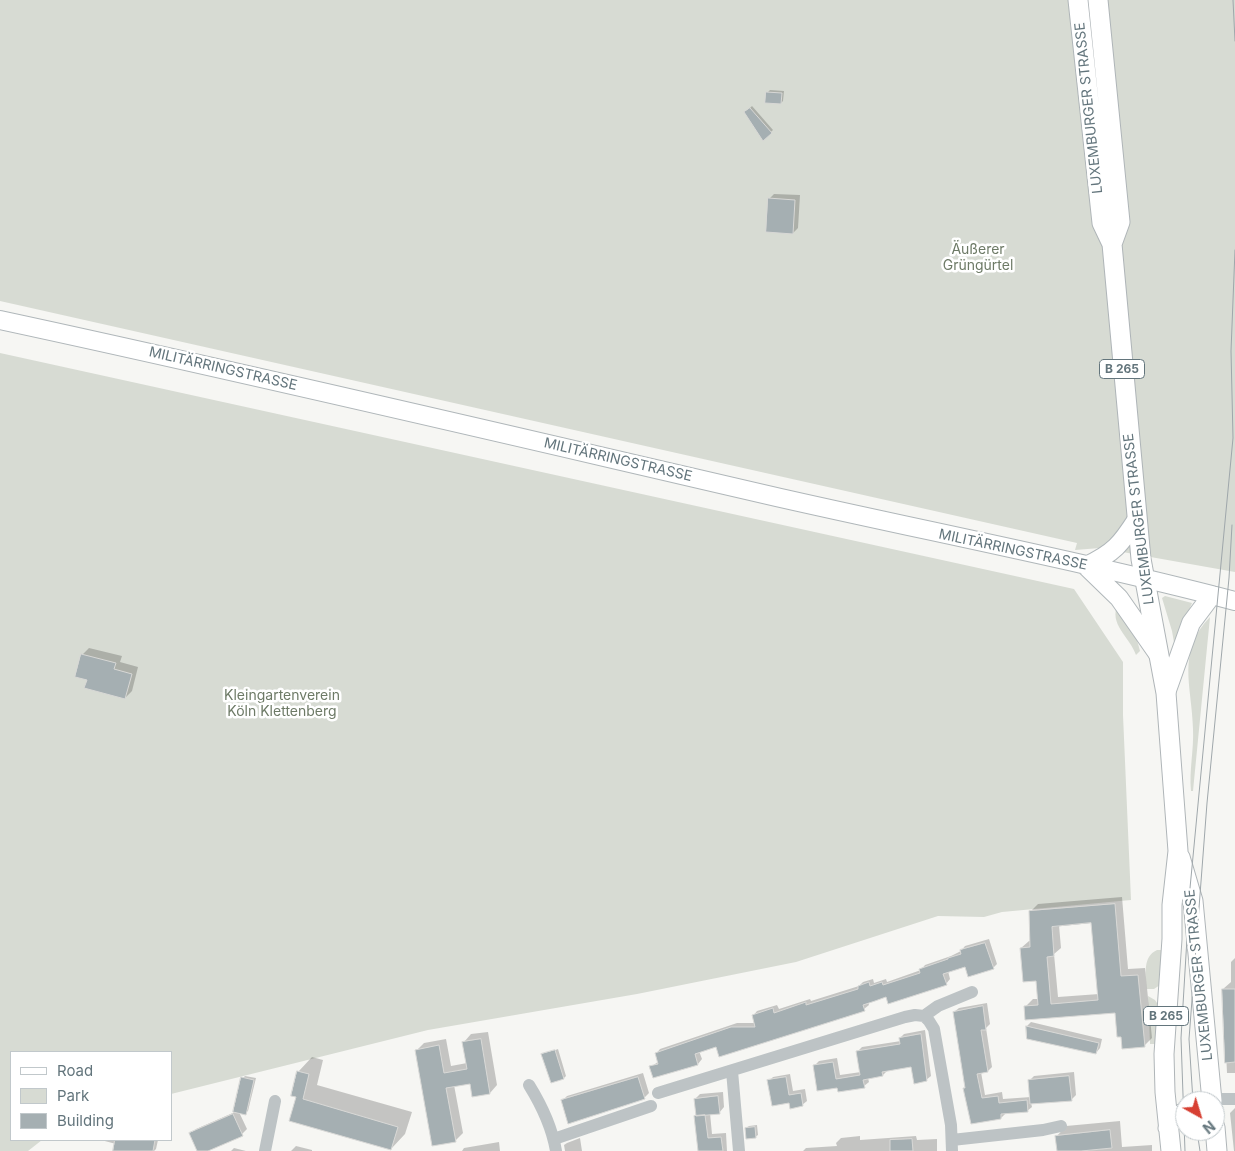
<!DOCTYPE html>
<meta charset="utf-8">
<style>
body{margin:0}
#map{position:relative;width:1235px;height:1151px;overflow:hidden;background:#f6f6f3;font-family:Inter,sans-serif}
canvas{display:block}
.legend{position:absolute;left:10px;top:1051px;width:162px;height:90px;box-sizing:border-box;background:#fff;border:1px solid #c1c8cb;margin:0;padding:6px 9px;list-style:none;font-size:15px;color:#63757c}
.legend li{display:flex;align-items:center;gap:10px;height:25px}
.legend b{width:25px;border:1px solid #c1c8cb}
.north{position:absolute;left:1175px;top:1091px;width:50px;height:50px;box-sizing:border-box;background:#fff;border:1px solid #c1c8cb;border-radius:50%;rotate:141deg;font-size:14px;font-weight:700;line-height:20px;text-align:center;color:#63757c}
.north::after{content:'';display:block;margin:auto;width:18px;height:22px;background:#d74033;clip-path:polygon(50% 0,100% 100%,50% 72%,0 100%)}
</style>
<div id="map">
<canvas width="1235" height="1151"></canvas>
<ul class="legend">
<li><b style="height:6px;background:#fff"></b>Road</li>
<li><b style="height:14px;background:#d7dbd3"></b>Park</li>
<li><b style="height:14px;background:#a5afb2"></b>Building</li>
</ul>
<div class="north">N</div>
</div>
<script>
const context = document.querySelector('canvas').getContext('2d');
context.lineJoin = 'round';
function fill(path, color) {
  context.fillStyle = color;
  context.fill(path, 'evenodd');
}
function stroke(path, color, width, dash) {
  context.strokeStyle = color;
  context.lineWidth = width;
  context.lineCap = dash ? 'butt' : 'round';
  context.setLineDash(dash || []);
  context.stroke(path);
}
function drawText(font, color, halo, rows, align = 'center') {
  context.font = font + ' Inter,sans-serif';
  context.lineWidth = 5;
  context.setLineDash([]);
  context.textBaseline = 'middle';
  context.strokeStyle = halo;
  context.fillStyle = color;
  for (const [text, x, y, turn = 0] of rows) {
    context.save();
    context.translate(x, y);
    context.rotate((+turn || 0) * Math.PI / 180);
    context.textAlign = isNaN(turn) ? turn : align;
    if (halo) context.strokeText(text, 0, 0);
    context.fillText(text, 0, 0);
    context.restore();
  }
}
const green = new Path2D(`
 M0 0H1235V572L1100 548 1075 550 1077 543 0 301Z
 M0 353 1074 589 1123 662V715L1131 900 1002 912 984 917 938 916 796 962 637 994 428 1030 171 1094V1052H11V1140H42L28 1151H0Z
 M1165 596 1192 603 1183 624 1176 654 1172 631 1162 598Z
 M1118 604C1128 620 1136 633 1140 651L1136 655C1130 637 1108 624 1118 604Z
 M1210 617 1193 791H1191C1189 770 1194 750 1193 729 1192 686 1176 652 1210 617Z
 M1157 950H1164L1160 985 1154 989H1147C1146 975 1142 957 1157 950Z
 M1148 996 1155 1000 1159 1006 1156 1044H1150Z`);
const shadow = new Path2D(`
 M770 90 784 91 783 101 781 103 768 92Z
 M752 106 773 130 763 139 748 110Z
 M774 194 800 195 798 228 793 233 769 199Z
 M89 648 122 656 120 662 138 667 132 691 125 698 88 679 82 655Z
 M1122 897 1128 969 1145 968 1152 1038 1144 1046 1116 1011 1026 1006 1033 999H1039L1037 980 1021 948 1029 941H1032L1030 912 1038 904ZM1092 921 1099 994 1058 997 1054 954 1061 948 1059 925Z
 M989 939 997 964 993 968 966 966 948 971 950 979 946 984 887 996 868 1002 869 1005 864 1009 717 1045 699 1051 702 1059 698 1064 651 1067 659 1061 656 1054 660 1049 737 1023H755L753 1016 757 1011 777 1005 779 1009 810 999 811 1001 859 986 863 982 873 979 874 983 886 979 887 982 921 970 925 965 951 956 961 951 965 946Z
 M1235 958V1073H1227L1223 989 1231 982V962Z
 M987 1003 990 1024 986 1028 992 1067 988 1071 981 1072 985 1095 1002 1092 1003 1099 1031 1097 1030 1080 1034 1076 1074 1072 1076 1095 1071 1100 1031 1103 1032 1107 1027 1111 1006 1113 1001 1118 964 1089 966 1087 954 1012 959 1008Z
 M1031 1022 1102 1039 1100 1048 1096 1053 1027 1026Z
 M925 1030 931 1076 926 1080 912 1065 887 1071 883 1075 868 1078 869 1082 864 1086H838L814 1066 819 1061 837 1058 840 1075 861 1072 857 1052 862 1047 901 1041 900 1038 904 1034Z
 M488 1032 497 1085 490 1093 471 1082 454 1085 463 1133 455 1141 417 1050 424 1043 446 1039 451 1066 467 1063 464 1042 471 1034Z
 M558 1049 566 1076 564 1078 542 1055Z
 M312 1057 323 1060 317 1085 412 1112 405 1134 391 1149 297 1096 298 1072Z
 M643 1073 649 1093 644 1098 562 1101 567 1096Z
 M790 1074 793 1091 805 1089 807 1101 802 1105 769 1081 773 1077Z
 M245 1076 256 1078 248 1111 245 1113 239 1112 247 1129 242 1134 205 1151H198L191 1134 196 1129 235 1112 243 1078Z
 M723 1092 724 1107 719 1113H710L712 1134 726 1133 727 1151H699L695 1099 700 1094Z
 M1235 1108V1151H1234L1230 1113Z
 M1120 1121 1122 1147 1152 1145V1151H1058L1057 1136 1066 1126Z
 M757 1125 758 1135 755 1137 746 1128 749 1126Z
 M860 1136V1140L916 1136 917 1140 937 1139V1151H803L806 1148 837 1146 836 1143 841 1138Z
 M580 1138 582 1151H565L564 1145 567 1143Z
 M101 1140H158L156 1149 154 1151H114L116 1144Z
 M499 1142 500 1151H462L464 1148Z
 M296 1146 312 1150V1151H291Z
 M234 1148 246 1151H231Z`);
const building = new Path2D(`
 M766 92 782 93 781 104 765 103Z
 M750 108 772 133 763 141 744 112Z
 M768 198 795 200 793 234 766 232Z
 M81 654 116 663 114 669 132 674 125 699 84 688 87 680 75 677Z
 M1115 904 1121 976 1138 975 1145 1047 1122 1049 1121 1037H1117L1115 1013 1025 1020 1024 1006 1038 1005 1036 981 1023 982 1020 948 1030 947 1029 911ZM1091 923 1098 1000 1051 1004 1047 957 1054 956 1052 927Z
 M985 943 994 969 968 977 965 967 943 974 947 985 888 1004 886 997 875 1001 863 1005 865 1011 719 1057 716 1047 695 1054 698 1065 653 1078 649 1066 658 1064 655 1053 731 1027H755L752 1015 773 1008 774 1013 806 1002V1005L858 989V986L869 982 870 986 882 982 883 985 920 973 919 969 948 959V958L961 954 960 950Z
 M1222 989H1235V1062L1225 1063Z
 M983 1006 986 1030H981L988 1072 977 1074 982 1098 998 1096 999 1103 1027 1100 1028 1112 1001 1114V1119L971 1124 963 1088H965L953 1012Z
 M1026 1026 1099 1043 1096 1054 1027 1039Z
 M921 1034 927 1081 914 1084 911 1067 882 1072 883 1076 863 1080 865 1088 838 1092 837 1088 817 1091 813 1065 833 1062 836 1079 860 1075 856 1051 900 1044 899 1038Z
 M481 1039 490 1094 472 1097 470 1084 446 1088 456 1142 432 1146 415 1050 439 1045 444 1073 467 1069 462 1042Z
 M555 1050 564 1079 551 1083 541 1054Z
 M297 1071 309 1074 303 1099 398 1127 391 1150 289 1121 296 1097 291 1096Z
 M1069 1076 1072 1101 1030 1104 1028 1080Z
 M241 1077 254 1080 246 1115 233 1112Z
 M638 1077 645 1099 568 1124 561 1100Z
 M786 1077 789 1095 801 1093 803 1106 790 1109 789 1103 772 1106 767 1080Z
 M718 1096 720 1114 696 1116 694 1099Z
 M233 1114 243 1136 208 1151H197L189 1133Z
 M705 1115 708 1138 721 1137 723 1151H698L694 1116Z
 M755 1127 756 1138 746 1139 745 1128Z
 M1110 1130 1112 1148 1081 1151H1057L1055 1136Z
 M912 1139 913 1151H890V1140Z
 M115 1140H155L153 1151H113Z`);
const minor = new Path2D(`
 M924 1016 929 1021 934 1029 951 1125 952 1151
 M924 1016 938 1006 972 992
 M732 1071 739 1151
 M529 1085C542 1106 552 1127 556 1151
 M658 1093 905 1017 915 1015 924 1016
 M1212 1099H1235
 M554 1139 651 1106
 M952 1140 1043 1130 1061 1126
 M265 1151 275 1101`);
const secondary = new Path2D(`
 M0 320C265 377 530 440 794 501 941 534 1089 563 1235 601
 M1086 566 1119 598 1158 654
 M1086 566C1114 553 1121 544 1137 519
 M1166 693 1191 623 1212 595`);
const primary = new Path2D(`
 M1078 0 1102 223 1112 244 1141 559 1166 693 1178 851 1172 905V939L1164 1054 1165 1092 1171 1151
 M1098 0 1120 222 1112 244
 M1180 857 1193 901 1212 1101
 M1215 1127 1217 1151
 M1168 1128 1174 1118 1185 1112`);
const tram = new Path2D(`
 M1233 0 1235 41
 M1193 1101 1189 1039 1207 803 1229 578 1232 525
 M1197 1131 1200 1151
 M1185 1151 1181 1038 1190 888 1233 438 1231 351 1235 250`);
const shields = [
 [1122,369,45],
 [1166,1016,45]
];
const shieldNames = [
 ["B 265",1122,369],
 ["B 265",1166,1016]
];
const streetNames = [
 ["LUXEMBURGER STRASSE",1089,108,-96],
 ["MILITÄRRINGSTRASSE",223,369,13],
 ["MILITÄRRINGSTRASSE",618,460,13],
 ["LUXEMBURGER STRASSE",1139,519,-97],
 ["MILITÄRRINGSTRASSE",1013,550,12],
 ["LUXEMBURGER STRASSE",1199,975,-96]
];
const parkNames = [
 ["Äußerer",978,250],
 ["Grüngürtel",978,266],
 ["Kleingartenverein",282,696],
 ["Köln Klettenberg",282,712]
];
fill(green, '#d7dbd3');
fill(shadow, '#0003');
fill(building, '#a5afb2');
stroke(building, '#d8d8d6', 1);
stroke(secondary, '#b0b7ba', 20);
stroke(primary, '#afb5b8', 21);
stroke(minor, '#bdc3c5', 12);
stroke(secondary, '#fff', 18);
stroke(primary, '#fff', 19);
stroke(tram, '#9fa7ab', 1);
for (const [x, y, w] of shields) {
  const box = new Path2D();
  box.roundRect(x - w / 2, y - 9.5, w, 19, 4);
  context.fillStyle = '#fff';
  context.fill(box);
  stroke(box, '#63757c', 1);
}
drawText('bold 12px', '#63757c', null, shieldNames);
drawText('14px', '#63757c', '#fff', streetNames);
drawText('14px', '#6d7a66', '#fff', parkNames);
</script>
